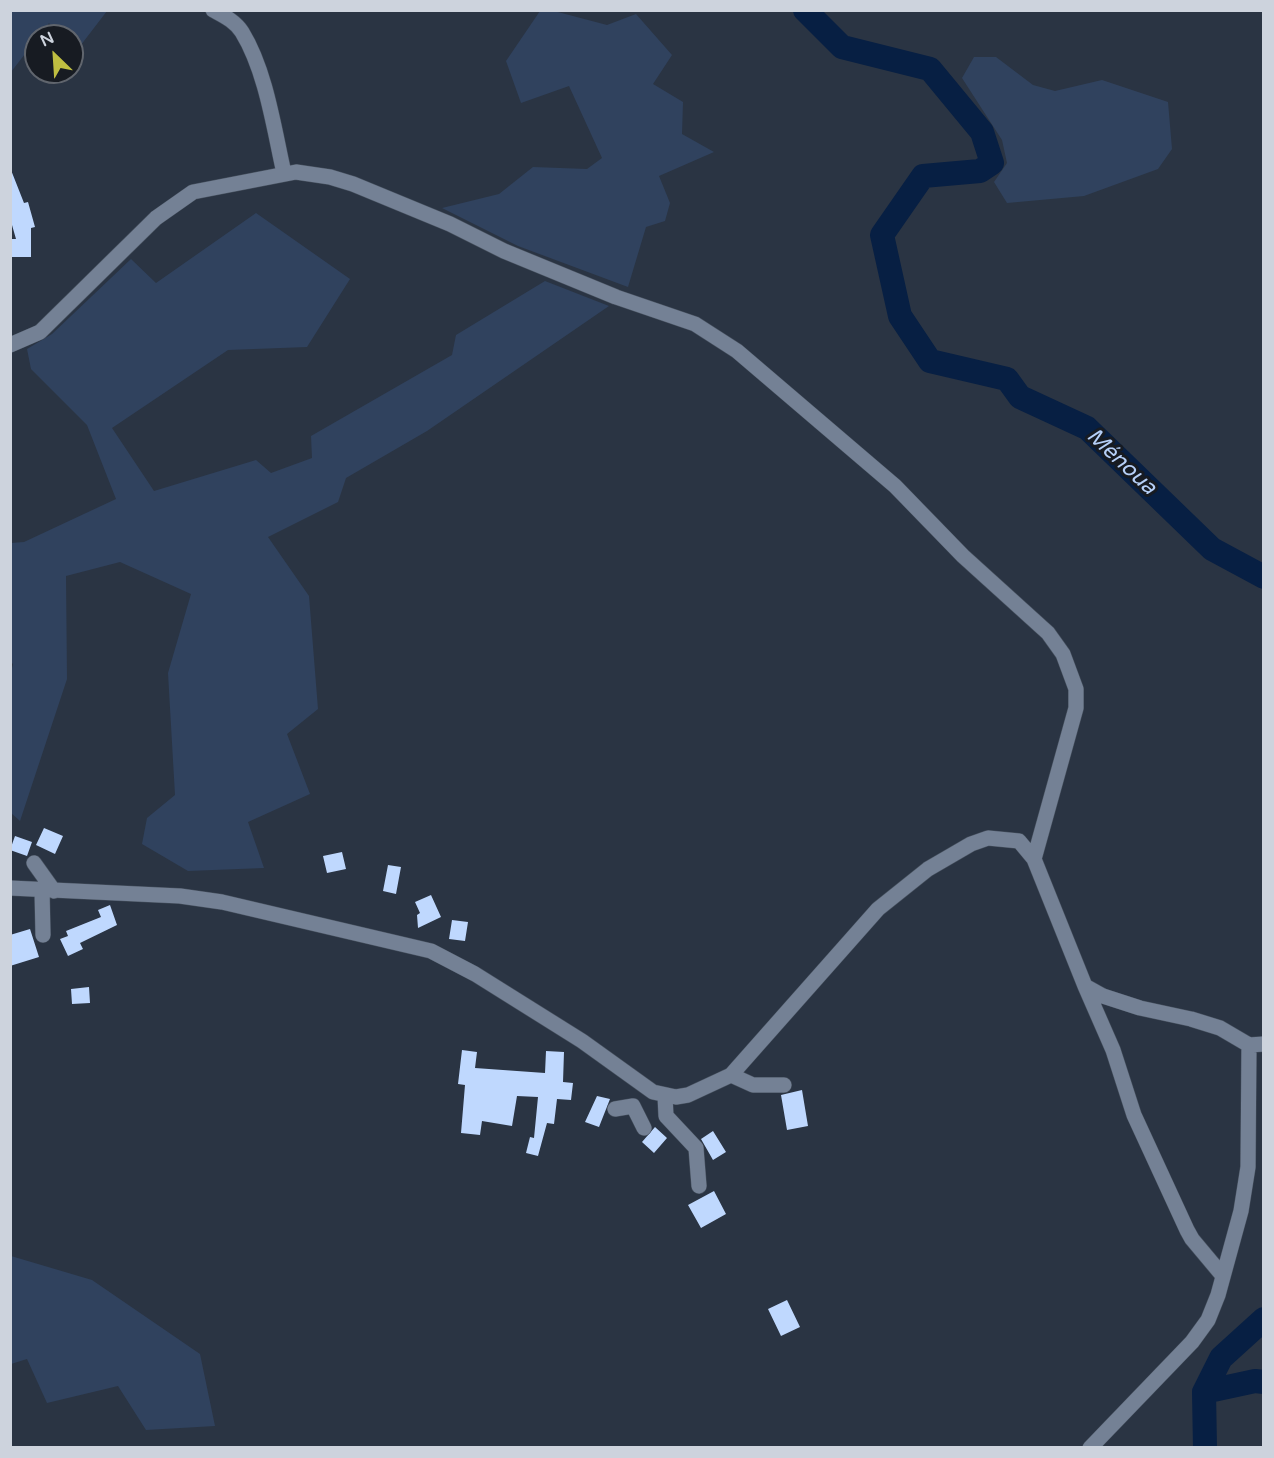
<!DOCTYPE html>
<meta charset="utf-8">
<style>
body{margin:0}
#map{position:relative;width:1274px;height:1458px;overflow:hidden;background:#2a3443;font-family:"Varela Round",sans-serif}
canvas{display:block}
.frame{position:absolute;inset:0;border:12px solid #cdd3dd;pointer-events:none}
.north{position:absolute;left:24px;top:24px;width:60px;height:60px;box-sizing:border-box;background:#171b22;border:2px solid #60656d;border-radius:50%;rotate:335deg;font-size:16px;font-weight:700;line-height:24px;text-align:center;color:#cdd3dd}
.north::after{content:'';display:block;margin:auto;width:21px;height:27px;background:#bfbe41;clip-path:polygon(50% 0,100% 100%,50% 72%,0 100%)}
</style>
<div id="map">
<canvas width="1274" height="1458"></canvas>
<div class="frame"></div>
<div class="north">N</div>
</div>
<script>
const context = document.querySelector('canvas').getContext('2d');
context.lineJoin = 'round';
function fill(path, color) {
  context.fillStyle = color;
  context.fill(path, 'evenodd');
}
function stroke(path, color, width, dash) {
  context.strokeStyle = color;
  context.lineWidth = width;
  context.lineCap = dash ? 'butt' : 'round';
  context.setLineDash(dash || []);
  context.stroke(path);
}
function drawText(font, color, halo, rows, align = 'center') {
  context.font = font + ' "Varela Round",sans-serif';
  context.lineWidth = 6;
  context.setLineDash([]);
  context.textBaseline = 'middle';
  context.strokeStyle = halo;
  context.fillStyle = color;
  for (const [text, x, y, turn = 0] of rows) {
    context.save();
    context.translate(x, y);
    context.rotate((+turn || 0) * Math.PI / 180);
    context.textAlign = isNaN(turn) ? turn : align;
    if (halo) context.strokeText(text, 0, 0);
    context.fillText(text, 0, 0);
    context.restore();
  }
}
const green = new Path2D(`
 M11 10H107V11L74 54 72 36H59L49 23 11 72Z
 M540 11H554L607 25 636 14 672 55 653 84 683 102 682 134 714 152 659 176 670 203 665 221 646 227 628 287 518 246 442 208 499 194 533 167 587 169 602 158 569 86 521 103 506 61Z
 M974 57H996L1033 85 1055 91 1102 80 1168 102 1172 149 1158 169 1084 196 1007 203 994 182 1007 163 1002 140 962 78Z
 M256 213 350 279 307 347 228 350 112 428 154 491 256 460 271 473 312 458 311 436 452 355 456 335 545 281 609 306 427 431 346 478 338 502 268 537 309 596 318 709 287 734 310 794 248 822 264 868 188 871 142 844 147 818 175 795 168 673 191 594 120 562 66 576 67 679 20 821 11 813 10 677 13 664 10 661 11 543 24 542 116 499 87 425 31 369 27 349 52 334 131 259 156 283Z
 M11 1256 92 1280 200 1354 215 1426 146 1430 118 1386 47 1403 27 1359 11 1364Z`);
const river = new Path2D(`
 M805 10 842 47 930 69 982 132 992 163 980 171 923 176 882 235 900 316 930 361 1007 379 1020 397 1087 428 1212 549 1264 577
 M1204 1392 1255 1381 1264 1382
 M1205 1448 1204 1392 1221 1358 1264 1319`);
const building = new Path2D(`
 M11 170 24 203 28 202 35 227 31 228V257H11V239H16L10 218Z
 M44 828 63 836 55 854 36 845Z
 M15 836 32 842 27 856 10 850Z
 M342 852 346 869 327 873 323 856Z
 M388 865 401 867 396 894 383 891Z
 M431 895 441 917 418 928 417 915 420 913 415 902Z
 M110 905 117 925 80 943 83 949 68 956 60 939 68 936 66 931 101 917 98 910Z
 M452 920 468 922 465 941 449 939Z
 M30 929 39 957 10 966V935Z
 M89 987 90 1003 72 1004 71 989Z
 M462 1050 477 1052 475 1068 545 1073 546 1051 564 1052 563 1082 573 1083 571 1100 557 1099 554 1124 547 1123 538 1156 526 1153 530 1137 534 1138 538 1097 517 1096 512 1126 482 1121 480 1135 461 1133 465 1085 458 1084Z
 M802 1090 808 1126 787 1130 781 1095Z
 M597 1096 610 1099 599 1127 585 1122Z
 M655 1127 667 1138 654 1153 642 1142Z
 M713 1131 726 1152 713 1160 701 1139Z
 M714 1191 726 1214 701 1228 688 1205Z
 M787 1300 800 1327 781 1336 768 1309Z`);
const minor = new Path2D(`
 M213 10C224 16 235 21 242 32 266 71 274 129 284 173
 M10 345 40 332 156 218 193 192 296 172 330 177 353 184 450 224 504 251 616 297 695 324 737 351 895 486 963 556 1048 633 1063 654 1076 689V708L1034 859
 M34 863 54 891
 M10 888 180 896 222 902 431 951 475 974 582 1041 653 1092 676 1097 688 1095 731 1075 878 909 928 869 971 844 988 838 1019 841 1034 859 1085 986 1103 996 1140 1008 1191 1019 1220 1028 1249 1045 1264 1044
 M42 890 43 935
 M1085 986 1113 1050 1134 1115 1187 1230 1192 1239 1223 1276
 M731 1075 753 1085H784
 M665 1096 666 1116 696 1148 699 1186
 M615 1109 633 1106 644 1128
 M1090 1448 1192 1342 1208 1320 1218 1295 1241 1211 1248 1167 1249 1045`);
const waterNames = [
 ["Ménoua",1121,462,43]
];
fill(green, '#30425e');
stroke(river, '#071f43', 24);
fill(building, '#bfd8fe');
stroke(minor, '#47515f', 16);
stroke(minor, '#748195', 15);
drawText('italic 22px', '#b5cff7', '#171b22', waterNames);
</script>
